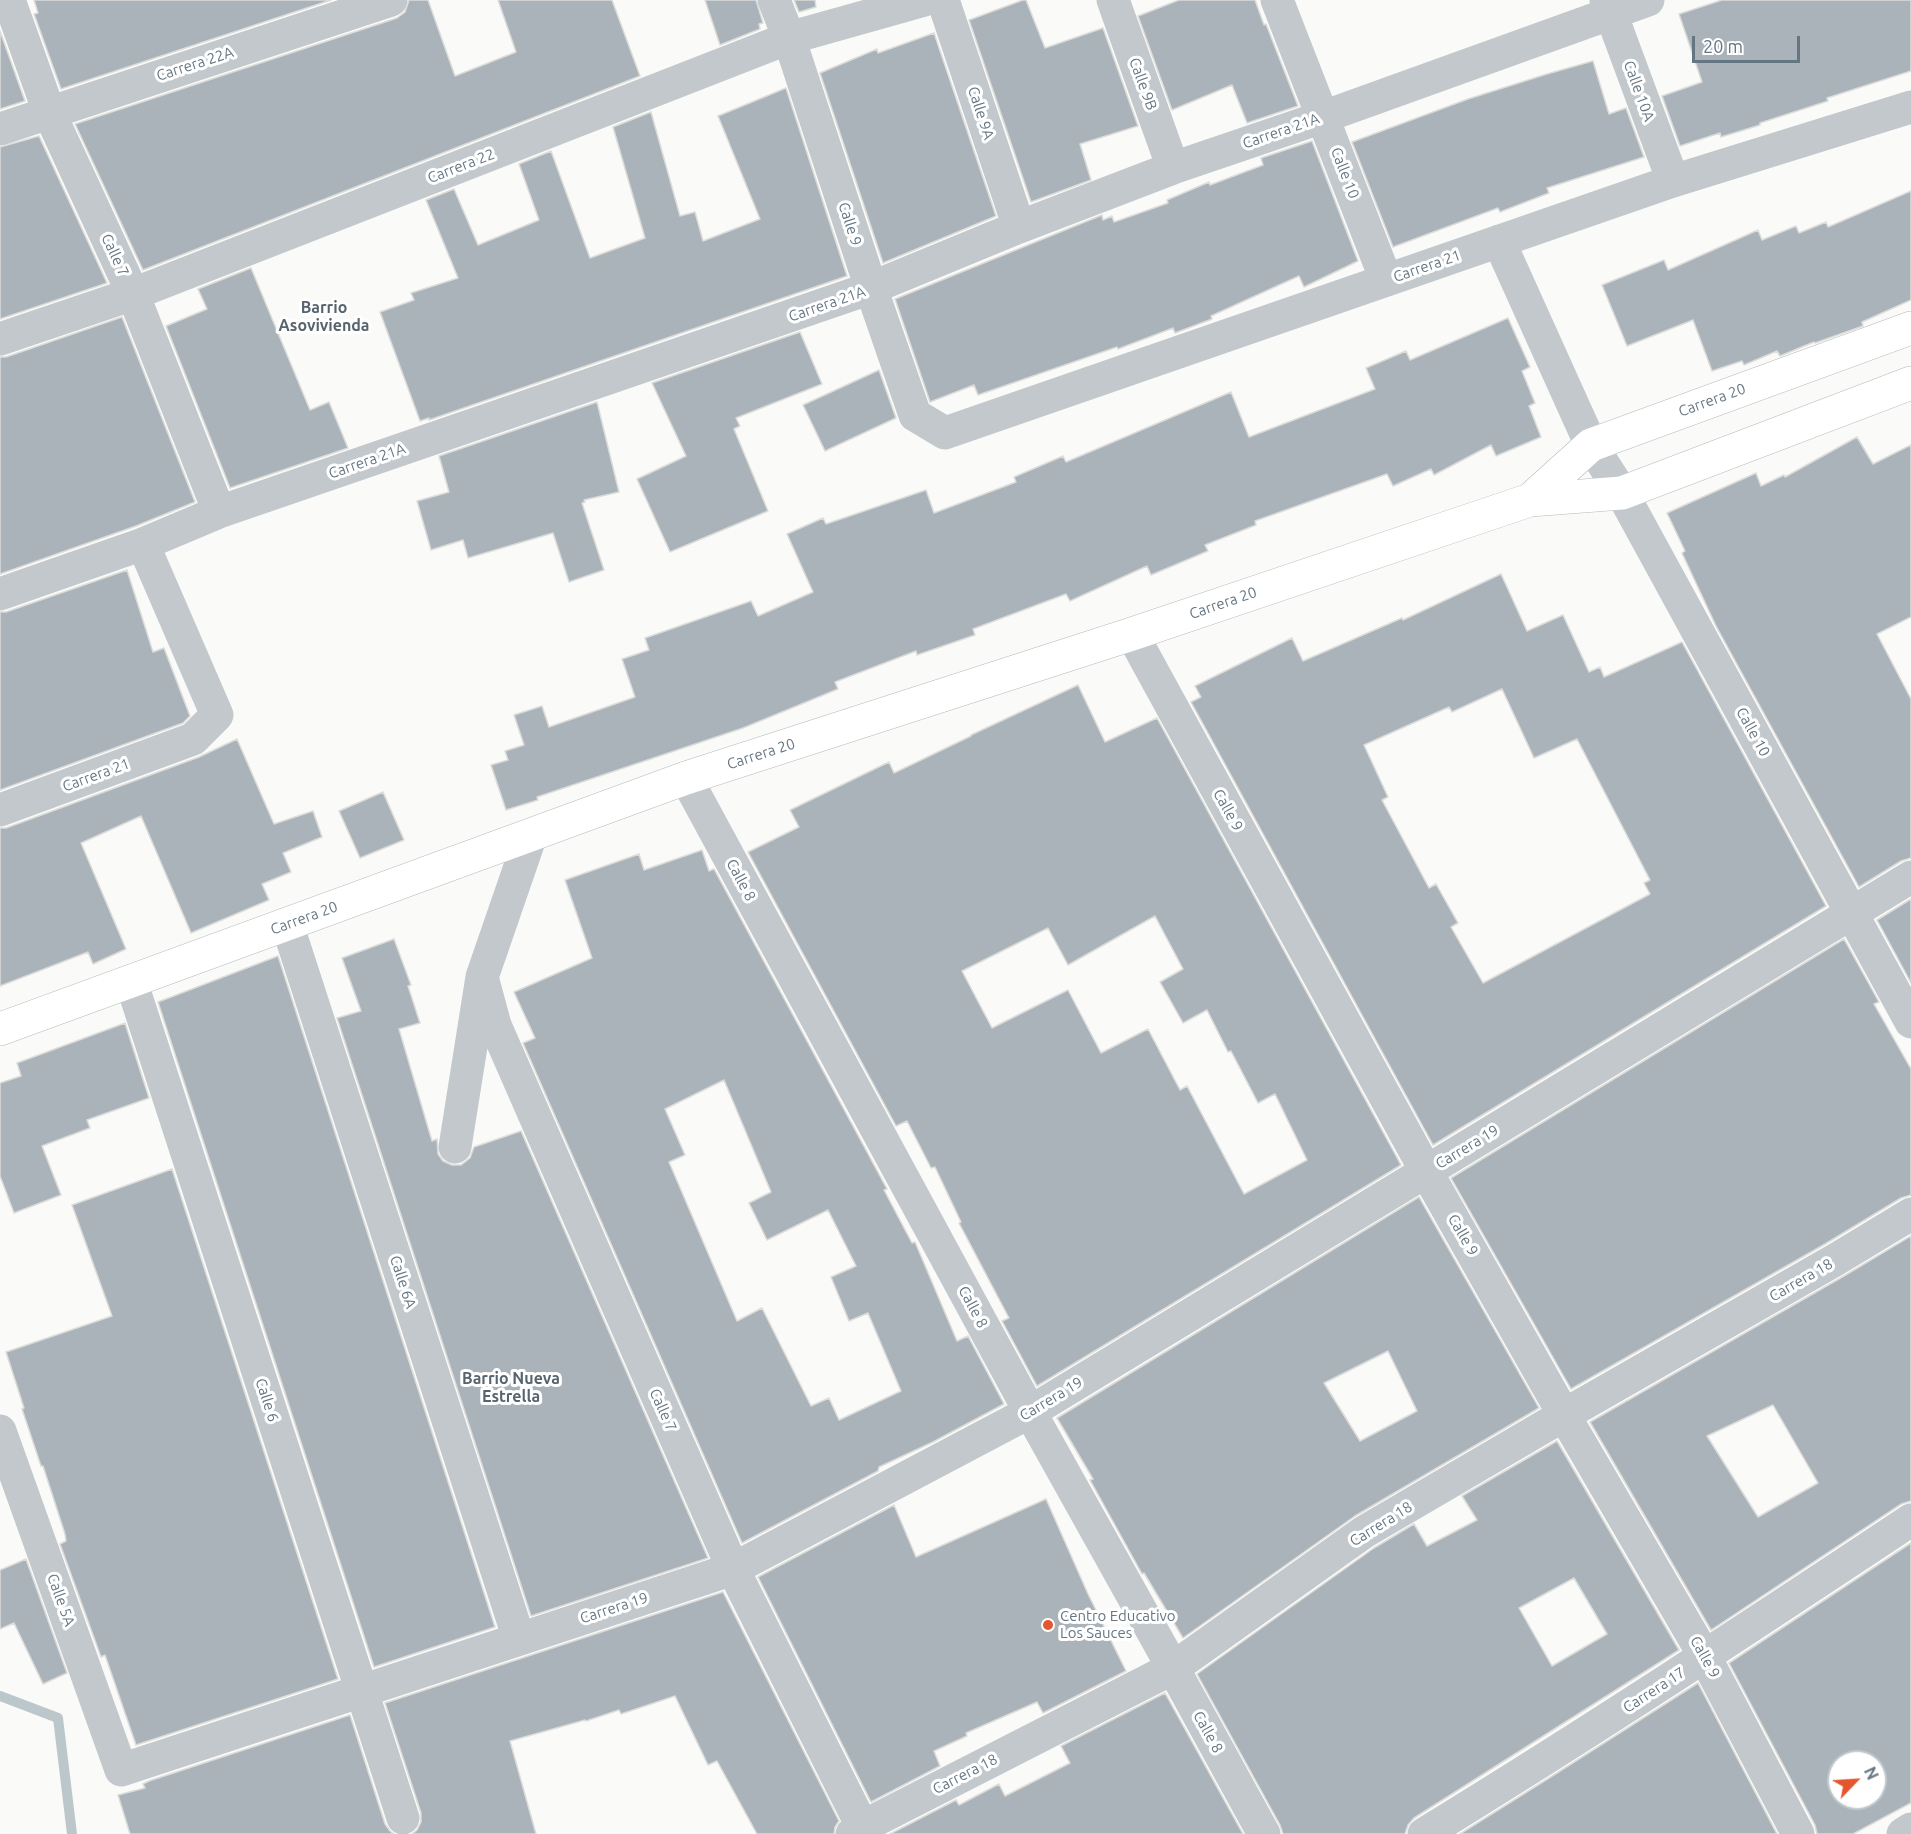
<!DOCTYPE html>
<style>
body{margin:0}
#map{position:relative;width:1911px;height:1834px;overflow:hidden;background:#fafaf8;font-family:Ubuntu,sans-serif}
canvas{display:block}
.north{position:absolute;left:1827px;top:1750px;width:60px;height:60px;box-sizing:border-box;background:#fff;border:2px solid #c1c8cd;border-radius:50%;rotate:65deg;font-size:16px;font-weight:700;line-height:24px;text-align:center;color:#657683}
.north::after{content:'';display:block;margin:auto;width:21px;height:27px;background:#e4572e;clip-path:polygon(50% 0,100% 100%,50% 72%,0 100%)}
.scale{position:absolute;left:1692px;top:36px;width:108px;height:27px;box-sizing:border-box;border:3px solid #657683;border-top:0;padding-left:8px;font-size:18px;line-height:21px;white-space:nowrap;color:#657683;-webkit-text-stroke:4px #fff;paint-order:stroke}
</style>
<div id="map">
<canvas width="1911" height="1834"></canvas>
<div class="north">N</div>
<div class="scale">20 m</div>
</div>
<script>
const context = document.querySelector('canvas').getContext('2d');
context.lineJoin = 'round';
function stroke(path, color, width, dash) {
  context.strokeStyle = color;
  context.lineWidth = width;
  context.lineCap = dash ? 'butt' : 'round';
  context.setLineDash(dash || []);
  context.stroke(path);
}
function fill(path, color) {
  context.fillStyle = color;
  context.fill(path, 'evenodd');
}
function drawText(font, color, halo, rows, align = 'center') {
  context.font = font + ' Ubuntu,sans-serif';
  context.lineWidth = 6;
  context.setLineDash([]);
  context.textBaseline = 'middle';
  context.strokeStyle = halo;
  context.fillStyle = color;
  for (const [text, x, y, turn = 0] of rows) {
    context.save();
    context.translate(x, y);
    context.rotate((+turn || 0) * Math.PI / 180);
    context.textAlign = isNaN(turn) ? turn : align;
    if (halo) context.strokeText(text, 0, 0);
    context.fillText(text, 0, 0);
    context.restore();
  }
}
const stream = new Path2D(`
 M0 1696 58 1718 72 1834`);
const building = new Path2D(`
 M34 0H331L61 89 34 14 38 13Z
 M409 0H428L455 76 516 52 498 0H612L640 76 143 270 75 124 397 18 405 12Z
 M705 0H756L763 23 759 24 760 29 720 45Z
 M794 0H815L816 7 799 12Z
 M1023 0H1026L1045 48 1103 28 1138 126 1080 144 1091 180 1031 202 969 20Z
 M1179 0H1255L1264 25 1266 24 1298 106 1247 123 1232 85 1172 110 1138 16Z
 M1722 0H1911V71L1827 98 1828 101 1760 123V125L1721 137 1720 133 1680 146 1662 96 1702 82 1679 14Z
 M0 31 25 101 0 109Z
 M934 33 996 216 883 263 820 73 877 49 878 53Z
 M1593 61 1609 114 1626 108 1644 157 1547 188 1549 193 1500 212 1498 208 1393 247 1352 142 1468 99 1547 74Z
 M786 88 847 276 429 420V418L420 421 380 312 414 300 411 293 458 278 426 200 454 189 478 245 539 220 519 164 551 151 590 258 645 238 613 127 651 112 680 216 695 212 703 241 760 219 718 116Z
 M39 136 107 283 0 319V147Z
 M1312 141 1358 261 1304 287 1299 276 1211 316 1212 319 1175 333 1173 328 1118 349 1117 347 978 395 974 385 930 402 895 299 1102 215 1103 220 1112 216 1114 222 1168 203 1167 200 1209 182 1210 185 1263 165 1261 158Z
 M1911 191V300L1862 322 1863 326 1815 343 1814 342 1780 356 1777 351 1744 365 1742 361 1712 371 1693 320 1627 346 1602 285 1664 260 1668 270 1758 230 1762 240 1796 226 1799 233 1826 222 1828 227Z
 M251 268 310 410 329 402 348 448 230 488 166 326 207 309 198 289Z
 M122 317 195 502 136 526 0 574V357H6Z
 M1508 318 1530 367 1522 371 1535 403 1529 406 1541 437 1496 456 1491 445 1434 475 1431 469 1393 486 1387 474 1255 521 1256 525 1205 545 1208 551 1151 575 1147 566 1070 601 1066 594 973 629 975 635 917 655 916 651 835 682 838 689 743 728 537 797 538 800 506 810 491 765 508 760 505 751 524 745 514 715 542 706 549 727 635 697 622 659 649 650 645 638 751 601 758 616 813 592 787 534 823 518 826 524 926 490 934 513 1016 482 1014 477 1063 456 1066 462 1231 392 1249 437 1375 389 1366 368 1406 351 1410 360Z
 M800 332 822 384 736 418 740 426 734 429 768 511 670 552 637 479 686 456 652 383Z
 M879 370 896 418 825 451 803 405Z
 M597 402 619 492 584 500 585 502 582 503 604 570 569 582 553 533 468 558 463 540 431 550 417 501 449 492 439 456Z
 M1857 437 1873 464 1911 445V617L1877 634 1911 699V858L1901 861 1859 887 1716 626 1682 553 1685 551 1667 513 1756 473 1761 486 1784 475 1785 477Z
 M127 570 153 652 164 648 190 716 183 723 0 790V612H6Z
 M1501 574 1527 631 1563 615 1589 672 1600 667 1604 677 1682 642 1826 906 1433 1145 1191 702 1201 697 1195 686 1292 638 1303 661 1402 618 1403 620ZM1502 689 1534 758 1577 739 1650 880 1644 883 1650 894 1483 983 1451 927 1458 923 1436 884 1429 888 1382 800 1388 797 1364 745 1449 707 1452 712Z
 M1078 685 1105 742 1157 718 1401 1165 1037 1386 1002 1321 1009 1318 959 1223 961 1222 935 1167 931 1168 907 1121 896 1126 748 852 799 827 790 810 889 762 894 773 971 736V735ZM1155 916 1183 969 1160 982 1183 1023 1207 1010 1228 1052 1231 1051 1258 1103 1275 1094 1307 1160 1244 1194 1187 1086 1180 1090 1148 1029 1101 1053 1068 990 992 1028 962 971 1048 928 1068 965Z
 M237 739 274 824 313 811 322 837 283 853 291 872 262 884 269 900 191 933 141 816 81 843 126 949 93 964 88 952 0 986V828H6L199 757Z
 M383 792 404 840 360 858 339 811Z
 M702 850 709 871 714 869 887 1189 884 1190 912 1243 915 1242 957 1341 968 1336 1004 1404 933 1442 879 1467 878 1471 742 1543 523 1043 535 1038 514 992 592 958 565 880 639 854 644 870ZM724 1080 771 1192 749 1203 767 1240 828 1210 856 1266 831 1277 849 1321 868 1313 901 1391 839 1420 829 1398 811 1406 762 1308 737 1321 669 1162 685 1155 665 1109Z
 M1911 899V983L1877 920Z
 M394 939 411 985 408 986 420 1023 399 1029 432 1141 437 1139 438 1154 443 1161 452 1165H461L470 1158 474 1147 521 1131 708 1558 531 1616 337 1018 361 1011 342 958Z
 M1844 939 1879 1002 1874 1004 1911 1069V1195L1901 1198 1825 1244 1571 1389 1451 1178Z
 M278 956 495 1627 374 1667 158 1002Z
 M125 1023 149 1098 87 1120 90 1128 42 1146 61 1195 14 1213 0 1176V1083L21 1076 17 1063Z
 M172 1169 338 1679 136 1745 105 1655 101 1657 60 1544 66 1541 65 1534 43 1466H41L22 1409 24 1408 6 1352 112 1316 72 1205Z
 M1419 1197 1539 1408 1355 1516 1183 1638 1144 1573 1142 1574 1090 1480 1093 1479 1057 1418ZM1388 1351 1417 1411 1360 1441 1324 1383Z
 M1911 1236V1501L1901 1504 1711 1630 1590 1422 1844 1276ZM1773 1405 1818 1483 1758 1517 1707 1436Z
 M1557 1441 1679 1650 1414 1818 1408 1825 1405 1834H1283L1280 1825 1197 1674 1374 1548 1414 1524 1427 1546 1477 1520 1462 1496ZM1574 1578 1607 1634 1552 1666 1519 1608Z
 M1046 1499 1088 1594 1126 1671 1043 1713 1037 1702 966 1733 967 1736 934 1751 940 1766 871 1802 758 1577 894 1505 916 1557Z
 M1911 1543V1803L1853 1834H1817L1815 1825 1729 1663ZM1839 1762H1875V1798H1839Z
 M26 1559 67 1673 43 1684 14 1623 0 1629V1570Z
 M723 1592 839 1821 835 1827 834 1834H757L717 1761 708 1765 675 1696 621 1714 619 1710 586 1721 585 1720 510 1741 536 1834H412L417 1830 421 1822V1813L385 1703Z
 M1698 1683 1777 1834H1460L1557 1773Z
 M1165 1693 1243 1834H890L956 1800 959 1805 999 1784 1005 1796 1070 1763 1061 1746Z
 M350 1715 385 1824 390 1831 394 1834H130L118 1795 145 1788 143 1784 149 1781Z`);
const minor = new Path2D(`
 M9 0 49 112 133 294 219 512
 M774 0 789 38 871 288 915 415 945 433 1673 181 1911 107
 M943 0 1019 227
 M1113 0 1173 168
 M1277 0 1386 280
 M1606 0 1673 181
 M0 129 391 0
 M1499 241 1591 445 1622 493 1911 1022
 M0 339 133 294 789 38 924 0
 M0 594 143 544 219 512 871 288 1019 227 1173 168 1323 117 1648 0
 M1132 634 1426 1171 1564 1415 1705 1657 1798 1834
 M686 778 1030 1412 1173 1668 1264 1834
 M0 810 193 739 217 715 143 544
 M287 924 519 1639
 M482 977 495 1025 733 1569 866 1834
 M131 981 403 1818
 M455 1147 482 977 531 835
 M0 1431 121 1770 733 1569 1030 1412 1911 877
 M852 1834 862 1827 1173 1668 1364 1532 1564 1415 1835 1260 1911 1214
 M1424 1834C1589 1733 1750 1627 1911 1520
 M1903 1834 1911 1829`);
const major = new Path2D(`
 M1530 500 1591 445 1911 328
 M0 1029 686 778 1132 634 1530 500 1622 493 1911 383`);
const markers = [
 [1048,1625,6,"#e4572e"]
];
const streetNames = [
 ["Carrera 22A",195,64,-18],
 ["Calle 9B",1143,84,70],
 ["Calle 10A",1639,91,70],
 ["Calle 9A",981,113,72],
 ["Carrera 21A",1281,131,-19],
 ["Carrera 22",461,166,-21],
 ["Calle 10",1345,173,69],
 ["Calle 9",850,224,72],
 ["Calle 7",115,255,65],
 ["Carrera 21",1427,266,-19],
 ["Carrera 21A",827,304,-19],
 ["Carrera 20",1712,400,-20],
 ["Carrera 21A",367,461,-19],
 ["Carrera 20",1223,603,-19],
 ["Calle 10",1753,732,61],
 ["Carrera 20",761,754,-18],
 ["Carrera 21",96,775,-20],
 ["Calle 9",1228,810,61],
 ["Calle 8",741,880,62],
 ["Carrera 20",304,918,-20],
 ["Carrera 19",1467,1147,-31],
 ["Calle 9",1463,1235,60],
 ["Carrera 18",1801,1280,-30],
 ["Calle 6A",403,1282,72],
 ["Calle 8",973,1307,62],
 ["Carrera 19",1051,1399,-31],
 ["Calle 6",267,1400,72],
 ["Calle 7",663,1410,66],
 ["Carrera 18",1381,1524,-32],
 ["Calle 5A",61,1600,70],
 ["Carrera 19",614,1608,-18],
 ["Calle 9",1705,1657,61],
 ["Carrera 17",1654,1690,-33],
 ["Calle 8",1208,1732,61],
 ["Carrera 18",965,1774,-27]
];
const poiNames = [
 ["Centro Educativo",1060,1616],
 ["Los Sauces",1060,1633]
];
const neighbourhoodNames = [
 ["Barrio",324,308],
 ["Asovivienda",324,326],
 ["Barrio Nueva",511,1379],
 ["Estrella",511,1397]
];
stroke(stream, '#bbc7cb', 10);
fill(building, '#aab3b9');
stroke(building, '#dcdcda', 1.5);
stroke(major, '#b5babe', 34);
stroke(minor, '#c3c8cc', 33);
stroke(major, '#fff', 33);
for (const [x, y, r, color] of markers) {
  const dot = new Path2D();
  dot.arc(x, y, r, 0, 2 * Math.PI);
  context.fillStyle = color;
  context.fill(dot);
  stroke(dot, '#fff', 2);
}
drawText('15px', '#657683', '#fff', streetNames);
drawText('15px', '#657683', '#fff', poiNames, 'left');
drawText('bold 16px', '#57646e', '#fff', neighbourhoodNames);
</script>
